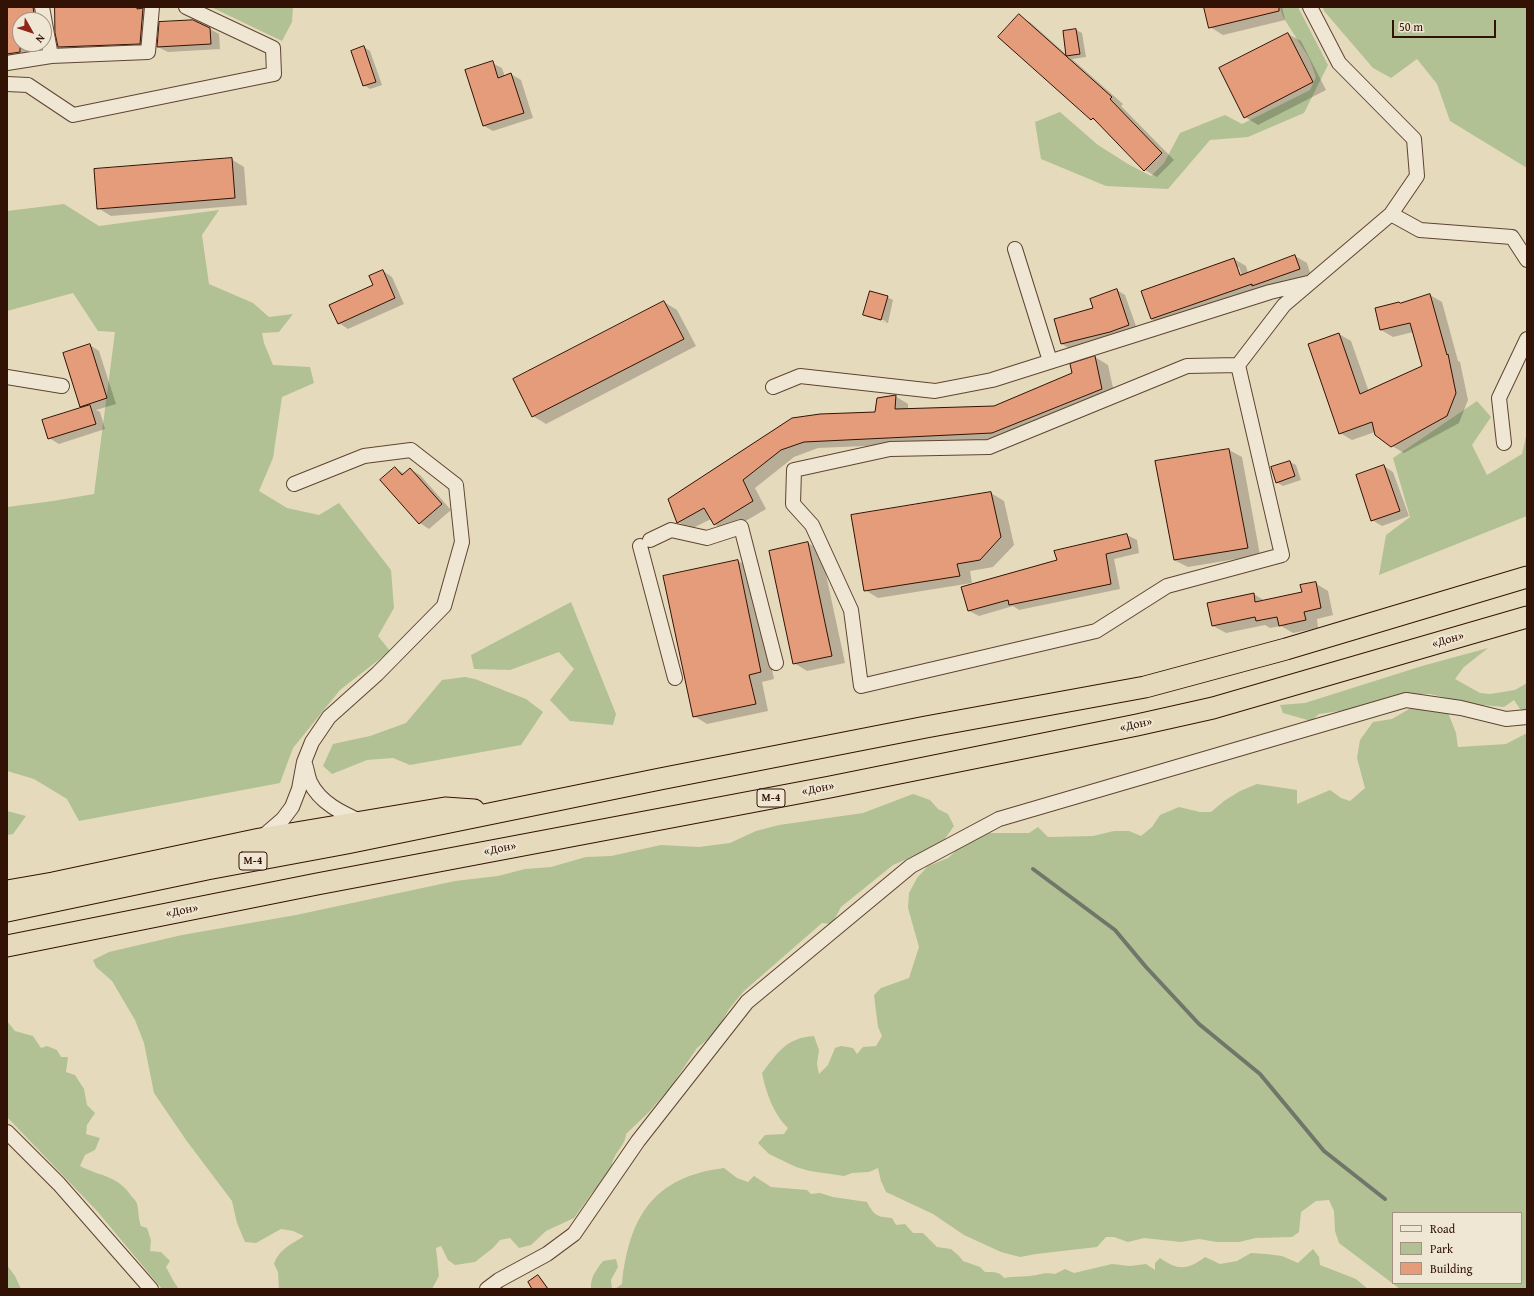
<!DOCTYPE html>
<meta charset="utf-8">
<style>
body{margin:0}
#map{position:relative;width:1534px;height:1296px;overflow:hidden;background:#e6dabd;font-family:"Gentium Book Plus",serif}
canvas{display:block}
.frame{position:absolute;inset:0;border:8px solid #321204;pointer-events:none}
.legend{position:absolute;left:1392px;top:1212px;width:130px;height:72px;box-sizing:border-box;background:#efe7d4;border:1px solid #a39281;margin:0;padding:5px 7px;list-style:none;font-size:12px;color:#321204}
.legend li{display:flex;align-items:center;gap:8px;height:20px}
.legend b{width:20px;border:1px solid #a39281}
.north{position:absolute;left:12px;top:12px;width:40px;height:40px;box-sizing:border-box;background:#efe7d4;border:1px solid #a39281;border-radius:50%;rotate:129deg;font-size:11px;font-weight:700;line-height:16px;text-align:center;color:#321204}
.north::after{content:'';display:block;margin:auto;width:14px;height:18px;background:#8f2418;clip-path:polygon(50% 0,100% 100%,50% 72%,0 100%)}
.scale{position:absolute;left:1392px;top:20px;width:104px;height:18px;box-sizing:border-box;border:2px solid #321204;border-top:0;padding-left:5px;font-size:12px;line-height:14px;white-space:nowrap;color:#321204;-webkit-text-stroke:3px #efe7d4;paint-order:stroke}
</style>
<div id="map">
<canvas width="1534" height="1296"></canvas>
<div class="frame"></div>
<ul class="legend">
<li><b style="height:5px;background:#efe7d4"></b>Road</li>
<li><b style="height:11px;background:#b1c194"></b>Park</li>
<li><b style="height:11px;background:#e49c7b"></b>Building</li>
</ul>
<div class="north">N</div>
<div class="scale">50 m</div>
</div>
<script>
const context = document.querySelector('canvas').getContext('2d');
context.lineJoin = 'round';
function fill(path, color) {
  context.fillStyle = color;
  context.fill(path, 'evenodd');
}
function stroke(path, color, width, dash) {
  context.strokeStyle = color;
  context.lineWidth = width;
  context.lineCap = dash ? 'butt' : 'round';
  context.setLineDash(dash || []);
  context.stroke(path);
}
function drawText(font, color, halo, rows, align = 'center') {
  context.font = font + ' "Gentium Book Plus",serif';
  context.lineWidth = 4;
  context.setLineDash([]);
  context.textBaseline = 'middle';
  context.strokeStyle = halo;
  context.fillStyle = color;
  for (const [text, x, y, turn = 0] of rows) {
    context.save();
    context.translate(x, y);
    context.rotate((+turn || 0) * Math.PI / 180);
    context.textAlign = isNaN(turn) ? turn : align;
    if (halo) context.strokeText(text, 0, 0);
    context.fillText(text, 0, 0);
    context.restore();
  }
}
const green = new Path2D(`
 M211 7H293L292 22 282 41Z
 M1280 7H1298L1328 65 1304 113 1248 137 1210 140 1168 189 1106 186 1041 159 1035 122 1060 112 1098 145 1128 164 1151 176 1164 163 1180 133 1225 115 1242 124 1310 90 1316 77 1309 58 1283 17Z
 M1323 7H1527V168L1450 121 1437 84 1417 59 1391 78 1373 68 1324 11Z
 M64 204 99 226 219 210 202 235 209 284 253 303 269 317 293 314 279 332 262 333 264 343 273 365 310 367 314 383 282 397 273 458 259 491 287 508 319 515 339 503 391 570 394 608 378 636 390 651 340 690 293 748 280 783 79 821 67 799 34 779 7 771V507L53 501 94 494 115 332 98 331 73 293 7 311V211Z
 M1477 401 1491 417 1472 445 1487 475 1522 454 1527 432V516L1379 575 1386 535 1410 517 1393 458Z
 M571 602 616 714 613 725 570 721 550 700 574 669 559 652 510 670 474 669 471 655Z
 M1488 648 1464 667 1455 679 1480 693 1490 694 1515 690 1527 683V711L1520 709 1514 700 1504 707 1472 704 1430 694H1413L1347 710 1319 714 1311 721 1283 713 1280 705 1305 703 1422 666Z
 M465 677 475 679 526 699 543 712 521 745 410 765 393 758 367 760 332 774 323 766 333 744 370 736 406 723 442 680Z
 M1420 706 1447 710 1456 733 1458 747 1506 744 1527 733V1289H1400L1339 1243 1335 1231 1334 1211 1329 1200 1316 1201 1301 1212 1299 1232 1292 1237 1256 1238 1239 1242H1217L1199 1239 1181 1242 1144 1238 1128 1242 1114 1237H1106L1097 1247 1036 1254 1020 1257 1001 1252 964 1235 933 1214 886 1192 881 1181 878 1168 869 1172 852 1173 844 1176 810 1171 796 1167 769 1154 758 1143 765 1135 784 1134 788 1128C774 1115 766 1093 762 1073 778 1052 786 1038 814 1036L819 1050 817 1064 819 1074 828 1065 835 1048 841 1046 853 1048 857 1054 863 1047 876 1046 882 1036 878 1027 874 995 881 988 909 978 919 947 908 908 909 893 917 878 928 866 948 858 958 849 988 833H1029L1038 827 1048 837 1093 836 1114 831H1129L1141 836 1152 827 1160 815 1179 807 1200 812H1211L1224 801 1240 791 1257 784 1297 790V804L1330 790 1341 798 1350 801 1365 788 1357 758 1360 740 1373 722 1392 719 1409 709ZM1393 1213H1521V1283H1393Z
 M913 794 930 800 938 809 948 814 954 826 941 844 893 865 841 907 832 924 822 923 744 991 729 1009 720 1025 708 1039 697 1048 672 1085 649 1112 626 1134C625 1145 618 1149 614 1158 611 1163 612 1169 611 1175L592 1193 574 1218 546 1231 531 1245 519 1248 510 1238 500 1240 493 1248 475 1262 455 1265 448 1260 441 1246 436 1248 439 1276 432 1289H279L278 1272 274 1264C279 1249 292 1244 304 1236L293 1231 281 1229 256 1243 245 1242 237 1223 232 1201 186 1140 154 1093 144 1043 135 1020 112 981 96 967 93 960 109 952 182 935 296 915 455 881 498 876 525 869 551 867 586 857 611 856 661 845 699 847 730 843 756 831 779 825 863 813Z
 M7 811 26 816 13 834 7 835Z
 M7 1021 15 1031 33 1036 41 1048 47 1046 57 1050 61 1057H68L66 1072 75 1075 84 1089 87 1105 95 1113 87 1125 86 1134 100 1138 95 1150 85 1155 80 1166C101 1177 118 1175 132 1197 134 1199 137 1202 137 1204 139 1211 138 1219 141 1226L147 1228 151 1240 150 1251 161 1252 170 1261 166 1267 174 1282 179 1289H162L97 1211 7 1117Z
 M724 1168 737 1178 748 1182 754 1176 771 1187 807 1190 811 1194 820 1193 833 1197 867 1202C874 1216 878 1217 892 1218L896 1225 905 1224 913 1233H923L937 1247 951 1249 959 1256 963 1261 980 1267 985 1272C993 1272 999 1271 1004 1278 1013 1276 1021 1277 1030 1276 1041 1275 1043 1272 1055 1274L1065 1269 1074 1273 1112 1264 1130 1266 1146 1264 1155 1270V1263L1160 1258C1179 1271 1187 1270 1205 1257L1220 1264 1237 1261 1251 1253 1266 1254 1282 1256 1298 1263 1313 1249 1319 1257 1320 1265 1356 1279 1368 1289H615L622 1284C629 1217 653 1177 724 1168Z
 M616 1259 618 1267 611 1280 612 1289H591C590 1278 596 1270 603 1261Z
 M7 1265 15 1276 21 1289H7Z`);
const shadow = new Path2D(`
 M7 7H44L53 56 7 65ZM20 20H44V44H20Z
 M56 7H149L153 51 72 54 59 47Z
 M1205 7H1282L1285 20 1223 35 1210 27Z
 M1019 16 1031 23 1067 55 1076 30 1082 33 1086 57 1072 59 1123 104 1121 106 1174 160 1157 177 1145 170 1098 122 1092 119Z
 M210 29 219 34 220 49 168 52 158 47Z
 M1288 34 1301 41 1326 90 1258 125 1245 117Z
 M364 47 370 51 382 85 370 89 364 85Z
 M492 63 502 68 505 77 511 74 521 80 533 118 493 131 484 126Z
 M231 159 244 167 247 205 111 216 98 208Z
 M1295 256 1307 263 1311 276 1163 325 1151 319 1234 259 1246 266 1248 273ZM1236 267H1239L1243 279 1241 280Z
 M383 271 392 277 404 304 348 329 339 323 374 286Z
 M1117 290 1125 295 1137 329 1070 349 1062 344 1056 319 1094 309Z
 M1430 295 1442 302 1458 361 1460 362 1468 400 1459 423 1404 453 1392 446 1375 432 1352 440 1340 433 1339 334 1351 341 1369 392 1423 367 1413 332 1393 337 1381 330 1401 304Z
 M887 297 893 300 888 323 870 318 886 322V321L870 316V318L864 315Z
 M664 302 677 310 696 346 546 424 533 416Z
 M90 345 99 351 116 404 96 410 100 412 105 429 59 444 49 438 85 408 81 406Z
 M1095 357 1108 365 1115 397 1005 440 818 448 794 457 755 488 766 509 727 532 714 524 711 519 691 529 678 522 793 419 875 413 895 396 908 404V410L995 407 1073 374Z
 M1229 450 1242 457 1260 555 1188 567 1174 560Z
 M1290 462 1296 465 1301 480 1283 486 1276 482Z
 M1384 466 1393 472 1409 516 1382 526 1372 520Z
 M395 468 405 474 410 469 420 475 451 510 429 529 420 523 382 480Z
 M991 493 1004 501 1014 545 993 567 970 571 972 583 878 598 865 590Z
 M1127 535 1137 540 1139 553 1114 559 1120 589 1019 610 1013 606 979 616 969 611 1058 561 1056 552Z
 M808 543 821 551 845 663 807 671 794 663Z
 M738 561 751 569 774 679 762 682 768 711 707 724 694 716Z
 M1315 583 1328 591 1333 615 1317 619 1318 628 1293 633 1281 626 1270 628 1265 625 1226 633 1213 626 1254 594 1265 601 1303 593Z
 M538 1276 541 1278 549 1289H534Z`);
const stream = new Path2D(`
 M1033 869 1115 930 1146 967 1199 1024 1260 1074 1324 1151 1385 1199`);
const building = new Path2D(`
 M7 7H33L35 20H20V52L7 54Z
 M55 7H137V9L143 8 140 44 58 47 55 33Z
 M1204 7H1279V11L1209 28Z
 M1019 14 1112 97 1110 99 1162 153 1144 171 1093 118 1091 120 998 37Z
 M193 20 210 28 211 44 157 47 159 22Z
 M1076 29 1080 54 1066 56 1063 31Z
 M1288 33 1313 82 1244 118 1219 68Z
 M364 46 376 82 363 86 351 51Z
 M493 61 498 78 511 73 524 113 483 126 465 70Z
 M232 158 235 198 97 209 94 169Z
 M1295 255 1300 269 1252 286V284L1151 319 1141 291 1234 258 1240 275Z
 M383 270 395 298 338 324 329 305 373 285 369 276Z
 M1117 289 1129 325 1110 332 1061 344 1054 319 1093 308 1090 299Z
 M870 291 888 296 881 320 863 315Z
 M1430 294 1447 355 1448 354 1456 393 1447 416 1391 447 1375 435 1372 422 1339 434 1308 344 1339 333 1360 394 1422 366 1410 323 1380 330 1375 308 1399 302 1400 303Z
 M664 301 684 339 532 417 513 379Z
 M90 344 107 398 80 407 63 353Z
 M1095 356 1102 389 992 433 804 442 781 450 743 480 753 501 714 525 704 508 677 523 668 499 792 418 820 414 875 412 877 398 896 395 895 409 994 406 1072 373 1070 364Z
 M90 405 96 424 48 439 42 420Z
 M1229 449 1248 548 1174 560 1155 461Z
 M1290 461 1295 476 1276 483 1271 467Z
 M1384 465 1400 511 1371 521 1356 475Z
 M395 467 402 475 410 468 442 504 419 524 380 480Z
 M991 492 1001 537 980 560 957 564 960 576 864 591 851 515Z
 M1127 534 1131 548 1106 554 1111 584 1009 605 1008 600 968 611 961 587 1057 560 1054 551Z
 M808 542 832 656 793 664 769 551Z
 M738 560 761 672 749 675 756 704 693 717 663 576Z
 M1316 582 1321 608 1304 612 1306 620 1279 626 1277 617 1256 621 1255 617 1212 626 1207 603 1254 593 1255 602 1302 592 1300 585Z
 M538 1275 548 1289H532L528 1282Z`);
const minor = new Path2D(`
 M42 7 51 56
 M7 63 51 56 148 52 152 7
 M7 84 28 85 73 115 274 74 273 48 186 7
 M1391 214 1420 230 1512 237 1527 260
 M1015 249 1050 361
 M1238 365 1282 555 1167 586 1096 631 861 686 851 610 812 525 793 504 794 470 890 449 989 447 1187 366 1238 365 1284 305 1391 214 1417 176 1414 139 1339 63 1310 7
 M7 377 62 386
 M773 387 800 376 935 391 992 380 1270 292 1308 283
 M1504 443 1499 398 1527 339
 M650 540 671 530 707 538 741 527 776 663
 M640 546 675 678
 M305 764C307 770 308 777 310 782 320 803 342 813 362 822
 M261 838 283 819 292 807 299 789 304 762 312 742 329 717 377 674 444 606 462 542 456 485 411 450 364 456 294 484
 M7 1132 59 1184 151 1289
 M487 1289 499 1280 547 1254 574 1234 638 1141 747 1002 911 866 999 819 1406 700 1461 708 1506 719 1527 717`);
const highway = new Path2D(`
 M7 891 53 883 260 839 445 808 474 810
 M7 911 207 869 347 843 660 779 926 727 1145 687 1286 649 1527 577
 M7 946 317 884 830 787 1137 725 1213 708 1527 617`);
const shields = [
 [771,798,28],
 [253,861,28]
];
const shieldNames = [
 ["М-4",771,798],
 ["М-4",253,861]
];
const streetNames = [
 ["«Дон»",1448,640,-16],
 ["«Дон»",1136,725,-12],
 ["«Дон»",818,789,-11],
 ["«Дон»",500,849,-11],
 ["«Дон»",182,911,-11]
];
fill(green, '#b1c194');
fill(shadow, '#0003');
stroke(stream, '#6f776a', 4);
fill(building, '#e49c7b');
stroke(building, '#321204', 1);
stroke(minor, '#5f4432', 16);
stroke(highway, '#321204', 23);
stroke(minor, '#efe7d4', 14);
stroke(highway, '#e6dabd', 21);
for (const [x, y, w] of shields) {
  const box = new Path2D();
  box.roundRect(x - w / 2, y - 9, w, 18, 3);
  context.fillStyle = '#efe7d4';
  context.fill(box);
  stroke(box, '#321204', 1);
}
drawText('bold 11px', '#321204', null, shieldNames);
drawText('12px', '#321204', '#efe7d4', streetNames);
</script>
